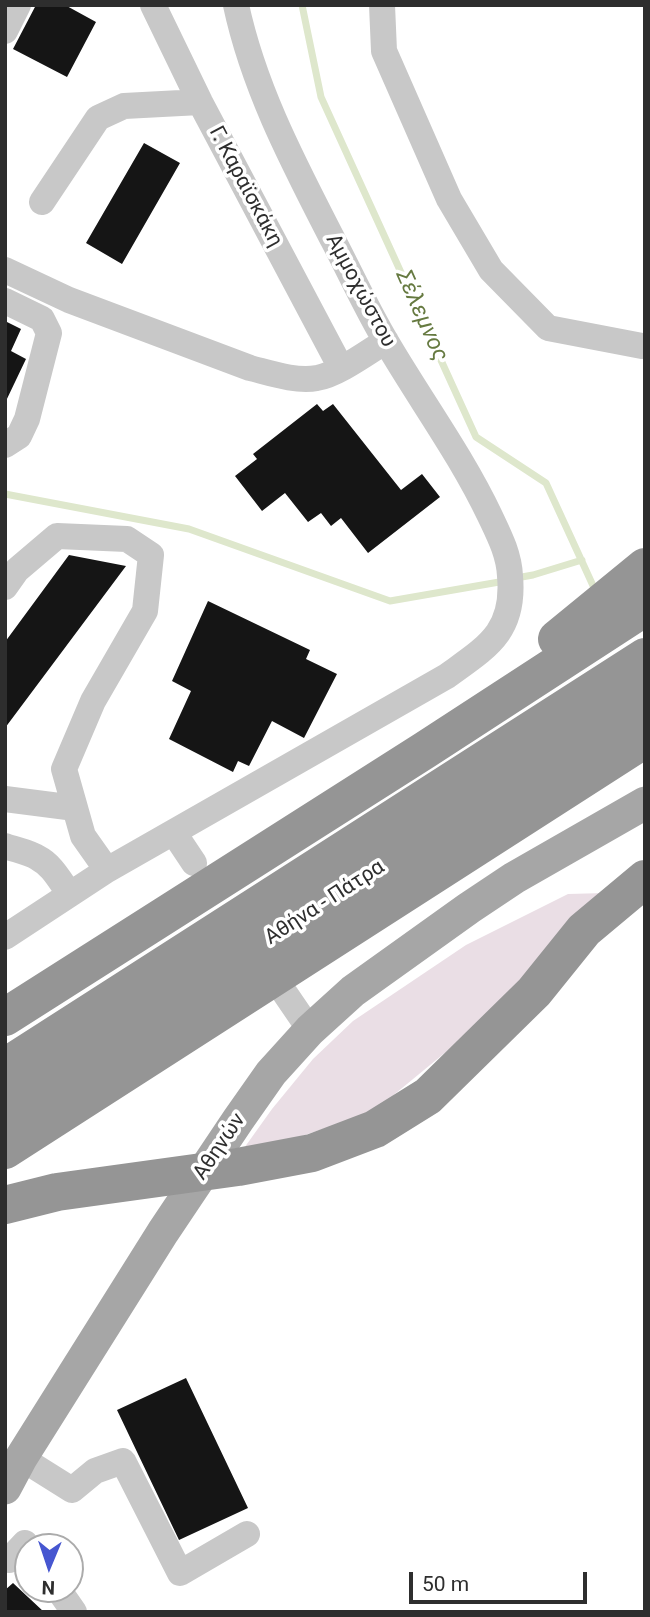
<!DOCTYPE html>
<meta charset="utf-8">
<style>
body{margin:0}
#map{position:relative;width:650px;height:1617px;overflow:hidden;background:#fff;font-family:Roboto,sans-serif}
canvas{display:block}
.frame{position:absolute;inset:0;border:7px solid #2e2e2e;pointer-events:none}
.north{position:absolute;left:14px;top:1533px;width:70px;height:70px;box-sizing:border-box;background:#fff;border:2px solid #ababab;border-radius:50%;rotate:182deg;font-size:19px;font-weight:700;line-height:28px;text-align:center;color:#2e2e2e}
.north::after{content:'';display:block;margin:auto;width:24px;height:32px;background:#4656d0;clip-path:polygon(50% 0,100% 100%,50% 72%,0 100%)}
.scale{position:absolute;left:409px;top:1572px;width:178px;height:32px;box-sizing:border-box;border:4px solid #2e2e2e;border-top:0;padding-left:9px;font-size:21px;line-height:24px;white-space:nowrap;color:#2e2e2e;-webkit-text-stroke:5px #fff;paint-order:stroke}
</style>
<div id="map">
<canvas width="650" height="1617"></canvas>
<div class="frame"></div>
<div class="north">N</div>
<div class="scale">50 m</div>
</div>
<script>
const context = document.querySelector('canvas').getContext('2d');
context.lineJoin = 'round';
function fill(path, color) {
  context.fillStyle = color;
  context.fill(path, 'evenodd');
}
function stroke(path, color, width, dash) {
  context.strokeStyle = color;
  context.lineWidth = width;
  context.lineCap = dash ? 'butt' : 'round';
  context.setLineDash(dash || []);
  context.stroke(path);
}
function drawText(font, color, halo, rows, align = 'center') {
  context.font = font + ' Roboto,sans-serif';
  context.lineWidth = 7;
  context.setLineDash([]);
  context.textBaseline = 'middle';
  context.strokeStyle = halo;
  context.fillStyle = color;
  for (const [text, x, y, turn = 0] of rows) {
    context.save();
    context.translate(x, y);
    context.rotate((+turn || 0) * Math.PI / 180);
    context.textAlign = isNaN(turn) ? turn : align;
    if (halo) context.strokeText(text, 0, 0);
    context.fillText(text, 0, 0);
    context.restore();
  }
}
const green = new Path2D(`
 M605 893 475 1028 373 1112 237 1158 272 1109 313 1059 353 1021 466 945 568 894Z`);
const stream = new Path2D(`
 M302 5 321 97 476 437 546 483 595 590
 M5 494 189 529 390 601 505 581
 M516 578 533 575 582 560`);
const building = new Path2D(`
 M36 5H65L96 22 67 77 13 49Z
 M144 143 180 163 122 264 86 243Z
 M5 321 21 329 11 351 26 359 5 403Z
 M317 404 323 411 333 404 401 490 422 474 440 497 368 553 341 518 331 526 321 513 308 522 285 493 262 511 235 476 257 459 253 454Z
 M69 555 126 566 5 728V642Z
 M208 601 310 650 306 659 337 674 304 738 272 721 249 766 238 761 233 772 169 739 191 691 172 681Z
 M186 1378 248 1508 179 1540 117 1410Z
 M13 1583 44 1612H5V1590Z`);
const minor = new Path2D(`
 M153 5 200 102 341 368
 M382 5 384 51 449 199 491 270 548 328 642 346
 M5 31 18 5
 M42 202 98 118 124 106 200 102
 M5 270 69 300 250 368C270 373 296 382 317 378 337 375 368 352 386 341
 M5 301 42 319 49 333 27 419 19 436 5 445
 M5 587 17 570 57 536 127 539 151 555 145 611 93 701 64 769 83 836 107 870
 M5 799 75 808
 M174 833 194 863
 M5 846C16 850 29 852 38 858 52 865 60 881 69 893
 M5 937 107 870 447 676C487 647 515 632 510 576 509 554 499 535 490 516 461 455 421 401 387 343 367 310 351 274 333 240 294 164 254 89 236 5
 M282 989 310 1030
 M21 1458 72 1490 95 1471 123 1461 180 1573 247 1534
 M9 1560 25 1543 28 1547
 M58 1589 74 1612`);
const major = new Path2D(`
 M5 1488 21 1458 163 1232 238 1120 271 1073 310 1030 353 991 469 908 514 878 645 803`);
const highway = new Path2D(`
 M557 639 645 567
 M5 1017 425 750 645 607
 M5 1067 645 657
 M5 1108 645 698
 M5 1150 645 739
 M5 1205 57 1192 238 1167 312 1153 375 1129 428 1096 534 992 584 930 645 879`);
const streetNames = [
 ["Γ. Καραϊσκάκη",245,187,62],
 ["Αμμοχώστου",360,291,62],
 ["Αθήνα - Πάτρα",325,903,-33],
 ["Αθηνών",220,1147,-56]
];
const waterNames = [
 ["Σέλεμνος",421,316,66]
];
fill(green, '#eadee5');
stroke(stream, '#dee7cc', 7);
fill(building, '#151515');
stroke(minor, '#c8c8c8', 26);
stroke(major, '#a6a6a6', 33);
stroke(highway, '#959595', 38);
drawText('21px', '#2e2e2e', '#fff', streetNames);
drawText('italic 23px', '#667a41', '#fff', waterNames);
</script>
